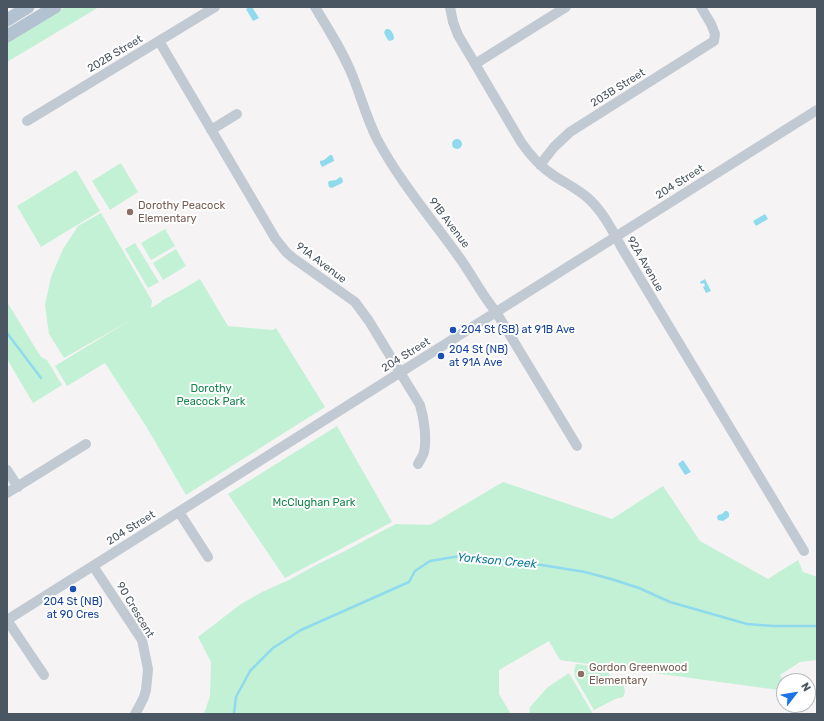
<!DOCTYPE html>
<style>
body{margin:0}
#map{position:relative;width:824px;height:721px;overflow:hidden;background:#f5f3f3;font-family:Rubik,sans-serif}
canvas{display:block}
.frame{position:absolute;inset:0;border:8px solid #4a5661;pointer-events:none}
.north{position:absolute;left:776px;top:673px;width:40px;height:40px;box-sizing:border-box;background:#fff;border:1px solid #b7bbc0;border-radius:50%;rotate:59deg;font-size:11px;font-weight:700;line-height:16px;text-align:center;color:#4a5661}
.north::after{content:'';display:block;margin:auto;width:14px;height:18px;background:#1a73e8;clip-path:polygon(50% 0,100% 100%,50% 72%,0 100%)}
</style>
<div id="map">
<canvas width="824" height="721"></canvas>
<div class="frame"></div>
<div class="north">N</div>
</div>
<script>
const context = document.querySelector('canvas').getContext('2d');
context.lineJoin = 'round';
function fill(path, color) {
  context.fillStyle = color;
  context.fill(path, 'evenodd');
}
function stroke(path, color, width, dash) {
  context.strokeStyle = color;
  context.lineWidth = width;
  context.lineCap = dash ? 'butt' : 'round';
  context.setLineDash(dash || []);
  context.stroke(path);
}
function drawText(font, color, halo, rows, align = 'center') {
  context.font = font + ' Rubik,sans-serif';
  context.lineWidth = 4;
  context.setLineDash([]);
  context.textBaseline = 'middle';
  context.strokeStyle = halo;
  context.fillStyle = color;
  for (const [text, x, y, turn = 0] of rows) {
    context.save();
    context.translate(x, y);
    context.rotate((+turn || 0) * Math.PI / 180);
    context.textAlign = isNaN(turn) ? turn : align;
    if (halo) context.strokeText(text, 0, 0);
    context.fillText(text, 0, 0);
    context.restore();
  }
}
const green = new Path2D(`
 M65 7H99L7 62V42Z
 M121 163 138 192 110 210 92 181Z
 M76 170 100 211 41 247 17 206Z
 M101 213 152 301 151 308 161 302V301L178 292 200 279 228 326 272 330 276 328 325 407 186 495 146 426 105 363 67 386 55 366 129 321 64 358 49 334 45 305 51 277 63 249 78 226Z
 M165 229 175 246 151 260 141 243Z
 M135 243 159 282 148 288 125 249Z
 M176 249 186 266 163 280 153 263Z
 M7 302 41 357 47 360 62 385 33 403 7 359Z
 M337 426 392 522 285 578 228 494Z
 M503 482 612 519 663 486 700 541 768 579 798 560 803 572 817 577V660L800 662 780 675 784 682V687L778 690 560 660 549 641 499 670V694L511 714H204L210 696 211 662 198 637 241 604 262 592 289 580 318 564 343 552 373 536 396 524 430 525Z
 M576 664 609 668V675L623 682 625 692 623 697 615 699 594 710 575 677 574 671Z
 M569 673 593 714H529L530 707 548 687Z`);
const water = new Path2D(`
 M250 7H252L259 18 253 21 246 9Z
 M386 29H389C392 31 394 35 394 38L393 40 389 41C387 39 385 35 384 32Z
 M452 144a5 5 0 1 1 10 0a5 5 0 1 1-10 0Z
 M330 155H332L334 160V161L322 167 320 163V161L324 160Z
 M340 177 342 178 343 181 342 183 332 188 329 187 328 183 329 181 336 180Z
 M765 214 768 219 756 226 753 221Z
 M705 279 711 291 706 293 703 287 705 286 704 283 701 284 700 282Z
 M683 460 691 472 685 475 678 464Z
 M725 511H727L729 513V517L723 521 718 520 717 517 718 515 722 514Z`);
const stream = new Path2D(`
 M7 333 41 378
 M234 714 236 697 250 671 273 648 301 630 409 582 415 571 430 561 460 556 523 562 585 572 611 579 639 588 670 602 747 624 773 626H817`);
const minor = new Path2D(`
 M315 7C329 30 343 52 353 77 361 97 367 119 377 139 400 182 431 218 459 257 472 275 482 295 496 312L577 446
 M450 7 453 22 458 35 521 142C530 155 539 166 553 175 565 183 578 189 589 199 604 213 613 232 623 250L804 551
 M159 41 275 238 286 252 293 258 355 302 369 321 420 405C424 418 427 439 424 452 423 456 420 460 418 464
 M475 64 566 7
 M27 121 215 7
 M211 130 237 114
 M540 165 554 147 570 132 714 41 715 34 711 24 701 7
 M7 470 18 487
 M7 493 86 444
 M179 512 208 557
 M93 566 142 640 148 669 147 680 146 690 144 697 139 707 135 714
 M7 620 817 110
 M7 620 44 675`);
const major = new Path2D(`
 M7 20 28 7
 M7 36 55 7`);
const markers = [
 [130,212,4,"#8d6e63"],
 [453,330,4,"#1a4fb4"],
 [441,356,4,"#1a4fb4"],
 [73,589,4,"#1a4fb4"],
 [581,674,4,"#8d6e63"]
];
const streetNames = [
 ["202B Street",115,54,-31],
 ["203B Street",618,88,-32],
 ["204 Street",680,182,-32],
 ["91B Avenue",449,223,53],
 ["91A Avenue",321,263,37],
 ["92A Avenue",645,264,60],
 ["204 Street",406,355,-32],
 ["204 Street",131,528,-32],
 ["90 Crescent",135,610,59]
];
const educationNames = [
 ["Dorothy Peacock",138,206],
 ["Elementary",138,219],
 ["Gordon Greenwood",589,668],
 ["Elementary",589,681]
];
const transitNames = [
 ["204 St (SB) at 91B Ave",461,330],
 ["204 St (NB)",449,350],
 ["at 91A Ave",449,363],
 ["204 St (NB)",73,602,"center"],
 ["at 90 Cres",73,615,"center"]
];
const parkNames = [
 ["Dorothy",211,389],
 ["Peacock Park",211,402],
 ["McClughan Park",314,503]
];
const waterNames = [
 ["Yorkson Creek",497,561,5]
];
fill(green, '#c3f1d5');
fill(water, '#90daee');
stroke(stream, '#90daee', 2.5);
stroke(minor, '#c1cad2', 10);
stroke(major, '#b3c2d1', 13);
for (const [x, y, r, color] of markers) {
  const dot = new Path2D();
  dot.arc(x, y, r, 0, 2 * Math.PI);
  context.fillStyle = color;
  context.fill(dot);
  stroke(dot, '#fff', 1.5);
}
drawText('11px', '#4a5661', '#fff', streetNames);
drawText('11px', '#785e54', '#fff', educationNames, 'left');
drawText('11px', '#164399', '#fff', transitNames, 'left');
drawText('11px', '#17864f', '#fff', parkNames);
drawText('italic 12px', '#0c7c9b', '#fff', waterNames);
</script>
